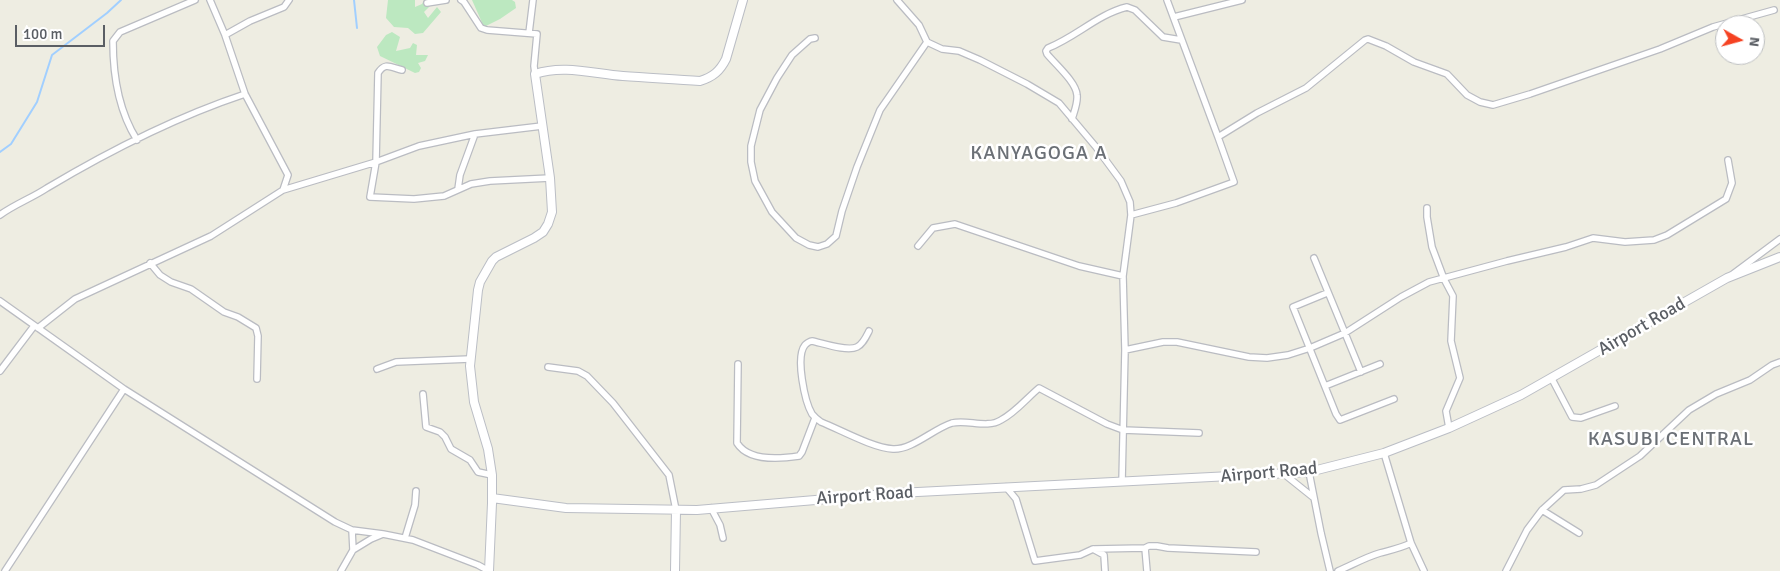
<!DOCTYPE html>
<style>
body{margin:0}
#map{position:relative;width:1780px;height:571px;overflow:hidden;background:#eeede2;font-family:Signika,sans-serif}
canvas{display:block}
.north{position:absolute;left:1715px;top:15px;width:50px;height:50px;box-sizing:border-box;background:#fff;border:1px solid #bdbfc1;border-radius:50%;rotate:97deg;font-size:14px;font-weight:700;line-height:20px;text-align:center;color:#5a5e64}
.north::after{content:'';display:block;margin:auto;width:18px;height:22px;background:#f54222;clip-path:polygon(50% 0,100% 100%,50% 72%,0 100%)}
.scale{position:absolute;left:15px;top:25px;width:90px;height:22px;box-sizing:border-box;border:2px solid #5a5e64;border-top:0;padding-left:6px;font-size:15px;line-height:18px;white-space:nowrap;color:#5a5e64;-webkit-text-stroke:4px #fff;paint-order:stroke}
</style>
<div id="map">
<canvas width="1780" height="571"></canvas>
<div class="north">N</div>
<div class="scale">100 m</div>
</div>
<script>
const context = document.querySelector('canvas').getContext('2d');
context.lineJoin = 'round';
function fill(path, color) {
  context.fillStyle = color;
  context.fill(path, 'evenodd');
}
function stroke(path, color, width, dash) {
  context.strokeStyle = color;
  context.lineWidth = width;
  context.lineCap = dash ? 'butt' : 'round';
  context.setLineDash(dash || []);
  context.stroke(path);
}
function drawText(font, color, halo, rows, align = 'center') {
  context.font = font + ' Signika,sans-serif';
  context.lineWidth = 5;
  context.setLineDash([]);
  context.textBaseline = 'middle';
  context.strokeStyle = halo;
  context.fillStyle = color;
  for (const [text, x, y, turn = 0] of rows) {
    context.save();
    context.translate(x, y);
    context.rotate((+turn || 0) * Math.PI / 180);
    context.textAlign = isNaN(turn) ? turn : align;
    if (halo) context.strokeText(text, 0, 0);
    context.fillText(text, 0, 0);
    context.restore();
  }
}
const green = new Path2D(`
 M388 0H415V7L422 4 424 0H433L432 4 424 12 428 18 437 7 441 12 423 33 415 34 408 28 394 27 386 18Z
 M472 0H512L515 2 516 8 500 19 484 27Z
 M392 32 400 37 396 51 410 48 413 43 417 45 416 55H428L425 61 418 63 421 68 419 72 415 73 380 56 377 47 386 35Z`);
const stream = new Path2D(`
 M354 0 357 28
 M0 152 11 144 37 102 52 55 107 13 121 0`);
const street = new Path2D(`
 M210 0 225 35 245 94 288 175 283 190
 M461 0 464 2 481 28 487 30 537 34 534 66 535 74
 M897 0 919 25 927 42 942 49 959 51 980 60 1027 84 1059 103 1096 147 1121 181 1130 202 1131 215
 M1167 0 1218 137
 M427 3 446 0
 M1174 17 1242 0
 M529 33 533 0
 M225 35 250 21 284 7 289 0
 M815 38 810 39 792 55 777 78 760 110 751 146V162L755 181 772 212 796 238 809 245 818 247 827 244 836 236 842 211 857 167 880 110 927 42
 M402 70C390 67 385 62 378 73L376 162 370 197 414 199 444 196 471 184 490 181 550 178
 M1072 119C1074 112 1078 103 1077 95 1076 82 1056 65 1047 54L1046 51 1048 48C1076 37 1098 14 1127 7L1135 10 1163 37 1181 40
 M137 140C118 110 113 76 113 41L120 32 195 0
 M458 189 460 175 475 134
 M1427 208V217L1432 247 1444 279 1453 296 1451 341 1460 378 1446 411 1449 428
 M0 215C15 204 32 198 47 188 109 151 176 117 245 94
 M918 246 933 228 955 224 1079 266 1123 276
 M1314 258 1361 372
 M150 263 160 275 171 282 191 289 224 312 238 317 256 328 258 336 257 379
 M1733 274 1780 239
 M1327 293 1293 307 1336 414 1340 420 1394 399
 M0 301 124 389 5 571
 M38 328 75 299 211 236 283 190 376 162 419 146 475 134 542 126
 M869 331C866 337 863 344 857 347 847 352 822 343 812 341 810 341 806 344 805 345 795 357 805 402 812 414 815 418 818 420 821 422 841 430 873 448 893 449 912 450 933 429 952 423 967 419 987 429 1001 420 1015 413 1027 398 1039 388L1107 424 1123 430 1199 433
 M1125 350 1163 342H1177L1249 357 1267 358 1288 355 1310 348 1345 333 1401 297 1429 282 1507 261 1566 247 1593 238 1625 242 1654 240 1667 235 1726 199 1732 183 1728 160
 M738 364 737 443C749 462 780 459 799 456L802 452 815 418
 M548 367 578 371 587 376 613 403 669 475 676 510
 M377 369 396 362 470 359
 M0 371 34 326
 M1552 379 1572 417 1581 418 1615 406
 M1325 386 1380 364
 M124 389 335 522 352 530 383 534
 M423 394 426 427 440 432 445 437 451 449 470 460 478 472 492 475
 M1384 453 1411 543 1424 571
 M1309 472 1321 533 1330 571
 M1284 474 1314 498
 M1122 482 1125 350 1123 276 1131 215 1176 203 1234 182 1218 137 1257 113 1306 88 1365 40 1368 39 1386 46 1414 62 1447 74 1467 95 1480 102 1493 105 1530 94 1660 49 1713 27 1774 10
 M1006 487 1016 499 1035 561 1080 555 1093 549 1104 555 1105 571
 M711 508 720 525 723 538
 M1542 510 1579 533
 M405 538 415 505 416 491
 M1145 548 1147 571
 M1094 549 1145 548 1149 546H1157L1168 548 1256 552
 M353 550 371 539 383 534 413 540 478 565 489 571
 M341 571 353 550 352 530
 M1338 571C1352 565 1366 557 1380 553 1391 550 1401 548 1411 543
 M1506 571 1527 530 1542 510 1564 490 1581 489 1596 485 1640 456 1689 410 1716 394 1750 380 1772 365 1780 362`);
const secondary = new Path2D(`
 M492 498 566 508 697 510 898 493 1309 472 1384 453 1449 428 1521 395 1727 278 1780 257
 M489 571 492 503V475L488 449 474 402 470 366 478 290 480 282 492 261 496 257 534 238 543 232 548 224 552 212 550 178 535 74C564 64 594 74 623 76 649 78 675 79 700 81 713 77 720 71 726 59L743 0
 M675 571 676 510`);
const streetNames = [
 ["Airport Road",1642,327,-30],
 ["Airport Road",1269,473,-5],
 ["Airport Road",865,496,-4]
];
const quarterNames = [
 ["KANYAGOGA A",1039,154],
 ["KASUBI CENTRAL",1671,440]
];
fill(green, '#bce8c0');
stroke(stream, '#a1cfff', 2);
stroke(street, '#babcc2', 8);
stroke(secondary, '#bbbec5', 10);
stroke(street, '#fff', 5.5);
stroke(secondary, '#fff', 8);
drawText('18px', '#5a5e64', '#fff', streetNames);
context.letterSpacing = '1px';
drawText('20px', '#6b7076', '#fff', quarterNames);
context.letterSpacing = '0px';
</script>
